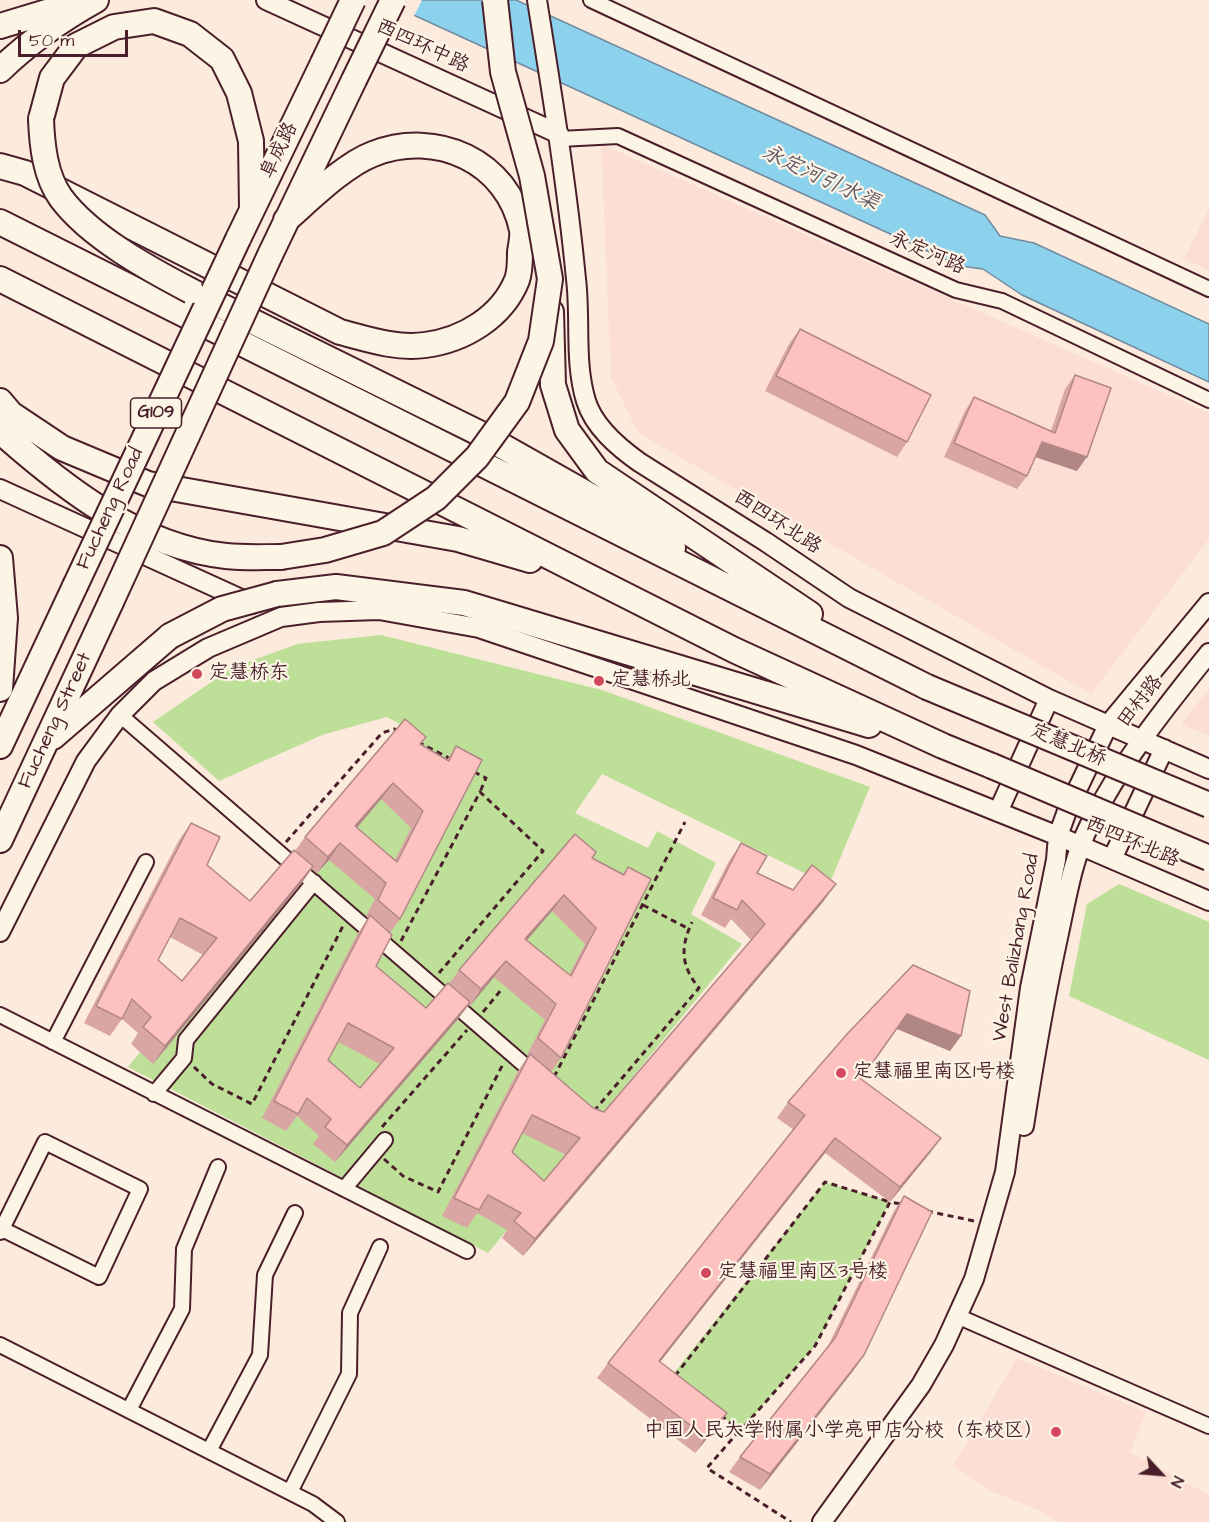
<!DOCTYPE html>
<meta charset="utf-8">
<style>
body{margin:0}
#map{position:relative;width:1209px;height:1522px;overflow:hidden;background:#fcebdd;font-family:"Architects Daughter",sans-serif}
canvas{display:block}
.north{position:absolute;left:1131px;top:1444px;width:60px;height:60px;-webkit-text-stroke:4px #fcf5e5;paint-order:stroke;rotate:116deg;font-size:16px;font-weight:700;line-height:24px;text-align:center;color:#4a1f2b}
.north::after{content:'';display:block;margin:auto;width:21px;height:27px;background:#4a1f2b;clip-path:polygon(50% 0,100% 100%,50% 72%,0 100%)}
.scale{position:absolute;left:18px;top:30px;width:110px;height:27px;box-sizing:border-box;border:3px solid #4a1f2b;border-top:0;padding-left:8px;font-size:18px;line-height:21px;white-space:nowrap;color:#4a1f2b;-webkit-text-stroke:4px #fcf5e5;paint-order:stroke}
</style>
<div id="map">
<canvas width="1209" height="1522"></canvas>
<div class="north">N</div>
<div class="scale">50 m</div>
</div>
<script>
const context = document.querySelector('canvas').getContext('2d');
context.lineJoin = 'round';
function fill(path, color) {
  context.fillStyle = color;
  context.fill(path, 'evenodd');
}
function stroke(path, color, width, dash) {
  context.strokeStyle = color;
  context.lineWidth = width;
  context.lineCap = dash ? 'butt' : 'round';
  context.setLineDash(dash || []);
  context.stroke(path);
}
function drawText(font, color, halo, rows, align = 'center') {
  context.font = font + ' "Architects Daughter","LXGW WenKai TC",sans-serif';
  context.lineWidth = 4.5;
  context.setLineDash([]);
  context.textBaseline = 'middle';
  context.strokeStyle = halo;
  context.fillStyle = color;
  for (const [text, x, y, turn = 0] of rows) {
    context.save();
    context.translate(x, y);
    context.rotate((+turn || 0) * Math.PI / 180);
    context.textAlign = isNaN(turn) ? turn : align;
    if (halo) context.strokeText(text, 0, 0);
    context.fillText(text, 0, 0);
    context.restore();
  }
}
const built = new Path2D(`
 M601 144 1209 413V539L1091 694 638 433 611 377Z
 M1209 208V271L1184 259Z
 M1209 689V736L1181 724Z
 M1017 1358 1146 1412 1130 1452 1209 1495V1522H1058L1038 1510 990 1491 953 1466Z`);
const green = new Path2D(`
 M381 635 602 690 870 787 829 885 602 774 575 813 648 848 657 831 716 863 691 914 742 944 488 1253 128 1067 405 727 387 717 322 735 219 781 153 722 232 668 297 644Z
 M1119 884 1209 922V1060L1069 996 1087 904Z
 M825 1182 890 1202 815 1346 740 1431 673 1374Z`);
const water = new Path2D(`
 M381 0H516L985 215 1000 236 1034 243 1209 324V382L1022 295 983 269 960 266Z`);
const pier = new Path2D(`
 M378 0H422L413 18Z`);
const path = new Path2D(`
 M418 742 449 758
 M474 772 486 778 480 792
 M286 842 382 733 394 729 399 731
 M643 905 689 929
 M401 941 480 792 543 851 439 973
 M483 1012 501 990
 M194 1067 212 1084 252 1104 343 926
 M554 1077 685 822
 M594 1111 699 988C681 966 680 948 692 922
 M382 1127 467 1030
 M384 1159 403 1176 438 1192 503 1064
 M927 1211 974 1221
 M675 1376 825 1182 890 1202
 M721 1415 740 1431 815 1346 890 1202 901 1204
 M739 1431 707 1468 791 1522`);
const street = new Path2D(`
 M591 0 1209 289
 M560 139 618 136 956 290 1002 301 1209 400
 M120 715 536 1075
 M0 1015 467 1251
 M53 1042 146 862
 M154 1094 184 1058 186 1040 314 882
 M344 1189 385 1140
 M0 1232 2 1229 45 1142 140 1189 99 1277 2 1229
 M957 1316 1209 1426
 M0 1345 313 1504 337 1522
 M129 1410 182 1309 184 1249 218 1167
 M209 1451 260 1355 265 1275 295 1213
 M290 1492 349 1374 350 1313 380 1247`);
const secondary = new Path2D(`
 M266 0 559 134
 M537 0C552 93 567 186 576 279 581 321 574 361 586 401 594 427 618 447 639 462L766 542 849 598 1049 699 1209 769
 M0 489 252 604
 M998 812 1049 699
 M1112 859 1164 749
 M0 932 86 761 120 715 154 681 208 648 281 617 319 612 379 610 479 628 856 755 1058 836 1209 901
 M1024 1126C1034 1061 1045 997 1059 933 1067 896 1073 858 1090 824 1122 761 1165 708 1209 653
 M822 1522 921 1385 944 1345 974 1279 1005 1172 1030 988 1056 860 1058 836 1067 811 1108 725 1209 603`);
const highway = new Path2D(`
 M0 26 70 5
 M0 70C29 42 60 20 96 0
 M41 119 52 78 76 46 114 27 154 21 190 34 222 59 239 93 251 141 252 209
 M0 166 25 173 340 332C367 339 396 349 425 345 464 340 502 317 517 280 520 272 520 261 520 252 521 245 523 236 522 230 508 161 436 129 373 154 344 165 309 200 286 220
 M0 222 927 687
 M238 239 323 63
 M270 255 354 80
 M0 279 734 650 943 746 992 766
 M191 291 479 433 640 524 673 548
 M551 312 553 385 567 430 597 471 810 614
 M0 401 11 414 62 448 148 484 458 539 530 560
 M0 431C63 487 139 547 226 556 244 558 263 557 281 557
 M0 558 5 618 0 689
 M277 594 336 587 464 603 869 725
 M53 737 170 636
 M0 746 75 586
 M0 840 111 602`);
const highwayBridge = new Path2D(`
 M323 63 353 0
 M354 80 393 0
 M41 119C42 145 45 176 61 198 90 237 149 269 191 291
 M281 557 325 550 383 533 436 498 477 457 517 402 541 341 550 279 532 176 503 72 495 0
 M75 586 238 239
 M111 602 270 255
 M170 636 222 609 277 594
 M927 687 1209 805
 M992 766 1209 858`);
const wall = new Path2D(`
 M800 329 907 442 897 457 765 391 789 344Z
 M1075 375 1077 471 1035 457 1027 476 1017 489 944 457 965 411 974 397 1051 431 1065 389Z
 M421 745 447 760 456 746 400 919 390 933 376 966 426 1008 449 984 459 970 592 858 623 874 628 867 561 1058 551 1072 593 1108 604 1112 751 940 731 919 725 928 701 915 729 861 741 843 757 873 793 890 823 902 523 1256 502 1238 507 1230 477 1213 467 1228 442 1216 518 1071 528 1056 527 1055 545 1020 494 977 470 1006 469 1005 458 1019 335 1162 313 1144 319 1136 297 1116 286 1131 262 1118 358 933 368 918 366 916 375 899 329 860 317 873 312 869 301 884 153 1064 131 1044 138 1033 122 1019 110 1036 84 1023 179 840 191 823 207 865 250 901 295 851 305 837ZM381 799 411 828 395 860 357 828ZM552 911 585 944 569 975 527 940ZM170 937 203 955 182 981 158 960ZM338 1042 380 1064 360 1088 328 1060ZM522 1133 566 1155 544 1181 512 1152Z
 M913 965 961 1036 950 1051 897 1029 861 1079 930 1153 890 1202 825 1153 660 1362 727 1413 716 1428 695 1453 597 1378 608 1363 794 1130 777 1118 788 1102Z
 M904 1196 864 1355 853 1371 760 1490 729 1472 740 1457 827 1348 894 1211Z`);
const shadedWall = new Path2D(`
 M1042 442 1087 457 1077 471 1032 456Z
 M393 783 381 799 344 843 355 826Z
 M340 843 329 860 317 873 328 857Z
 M313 866 301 884 153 1064 165 1046Z
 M836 884 823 902 523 1256 535 1239Z
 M564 895 552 911 514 955 525 939Z
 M506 961 494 977 470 1006 481 989Z
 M470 1002 458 1019 335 1162 347 1145Z
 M907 1014 961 1036 950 1051 897 1029Z
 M835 1138 825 1153 649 1376 659 1361Z
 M941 1138 930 1153 890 1202 900 1187Z
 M864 1355 853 1371 760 1490 770 1474Z
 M727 1413 716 1428 695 1453 706 1437Z`);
const building = new Path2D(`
 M800 329 931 395 907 442 776 376Z
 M1075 375 1111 388 1087 457 1042 442 1027 476 954 443 974 397 1055 433Z
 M405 719 426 737 420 744 449 761 456 746 482 760 400 919 378 900 386 883 340 843 328 857 305 837ZM393 783 423 811 397 862 355 826Z
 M191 823 220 837 207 865 250 901 294 850 313 866 165 1046 143 1027 151 1017 132 999 122 1019 96 1006ZM180 918 217 938 182 981 158 960Z
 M575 834 596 852 592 858 624 875 628 867 651 879 561 1058 538 1038 556 1004 506 961 481 989 459 970ZM564 895 596 928 571 976 525 939Z
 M741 843 767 856 757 873 793 890 812 865 836 884 535 1239 514 1221 521 1213 488 1195 479 1210 454 1198 530 1054 593 1108 604 1112 765 924 742 900 737 910 713 898ZM532 1115 580 1138 544 1181 512 1152Z
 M370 915 392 935 376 966 426 1008 448 983 470 1002 347 1145 325 1127 331 1119 307 1098 298 1114 274 1101ZM348 1023 394 1048 360 1088 328 1060Z
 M913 965 970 991 961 1036 907 1014 861 1079 941 1138 900 1187 835 1138 659 1361 727 1413 706 1437 608 1363 805 1115 788 1102 848 1033Z
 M904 1196 932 1212 864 1355 770 1474 740 1457 835 1338Z`);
const markers = [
 [197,674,6,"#d1495b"],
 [599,681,6,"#d1495b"],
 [841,1073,6,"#d1495b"],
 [706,1273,6,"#d1495b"],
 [1056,1432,6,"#d1495b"]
];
const shields = [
 [156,413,51]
];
const shieldNames = [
 ["G109",156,413]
];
const streetNames = [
 ["西四环中路",422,47,25],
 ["阜成路",280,151,-64],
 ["永定河路",927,254,23],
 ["Fucheng Road",111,509,-65],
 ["西四环北路",777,523,33],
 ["田村路",1141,702,-52],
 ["Fucheng Street",56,721,-65],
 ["定慧北桥",1068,746,23],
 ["西四环北路",1132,843,23],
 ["West Balizhang Road",1017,948,-80]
];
const poiNames = [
 ["定慧桥东",209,674],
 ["定慧桥北",611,681],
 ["定慧福里南区1号楼",853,1073],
 ["定慧福里南区3号楼",718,1273],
 ["中国人民大学附属小学亮甲店分校（东校区）",1044,1432,"right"]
];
const waterNames = [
 ["永定河引水渠",820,179,25]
];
fill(built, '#fcded4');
fill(green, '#bddf98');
fill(water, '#8cd2ed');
stroke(water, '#728a9f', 1.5);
fill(pier, '#fcebdd');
stroke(street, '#4a1f2b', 18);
stroke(secondary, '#4a1f2b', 22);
stroke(highway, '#4a1f2b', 28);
stroke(path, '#4a1f2b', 3, [6, 4.5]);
stroke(street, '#fcf5e5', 14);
stroke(secondary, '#fcf5e5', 18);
stroke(highway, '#fcf5e5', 24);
stroke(highwayBridge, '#4a1f2b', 28, []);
stroke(highwayBridge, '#fcf5e5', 24);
fill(wall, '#daa6a4');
fill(shadedWall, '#b18786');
fill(building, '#fdc1bf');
stroke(building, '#b18786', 1.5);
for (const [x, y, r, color] of markers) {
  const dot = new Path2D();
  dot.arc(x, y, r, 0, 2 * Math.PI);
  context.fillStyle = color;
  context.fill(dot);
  stroke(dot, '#fcf5e5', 2);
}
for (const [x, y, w] of shields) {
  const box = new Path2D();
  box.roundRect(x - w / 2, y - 15, w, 30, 4.5);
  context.fillStyle = '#fcf5e5';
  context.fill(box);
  stroke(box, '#4a1f2b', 1.5);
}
drawText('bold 18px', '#4a1f2b', null, shieldNames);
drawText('20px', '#4a1f2b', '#fcf5e5', streetNames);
drawText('20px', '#4a1f2b', '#fcf5e5', poiNames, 'left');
drawText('italic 21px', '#5e5565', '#fcf5e5', waterNames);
</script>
